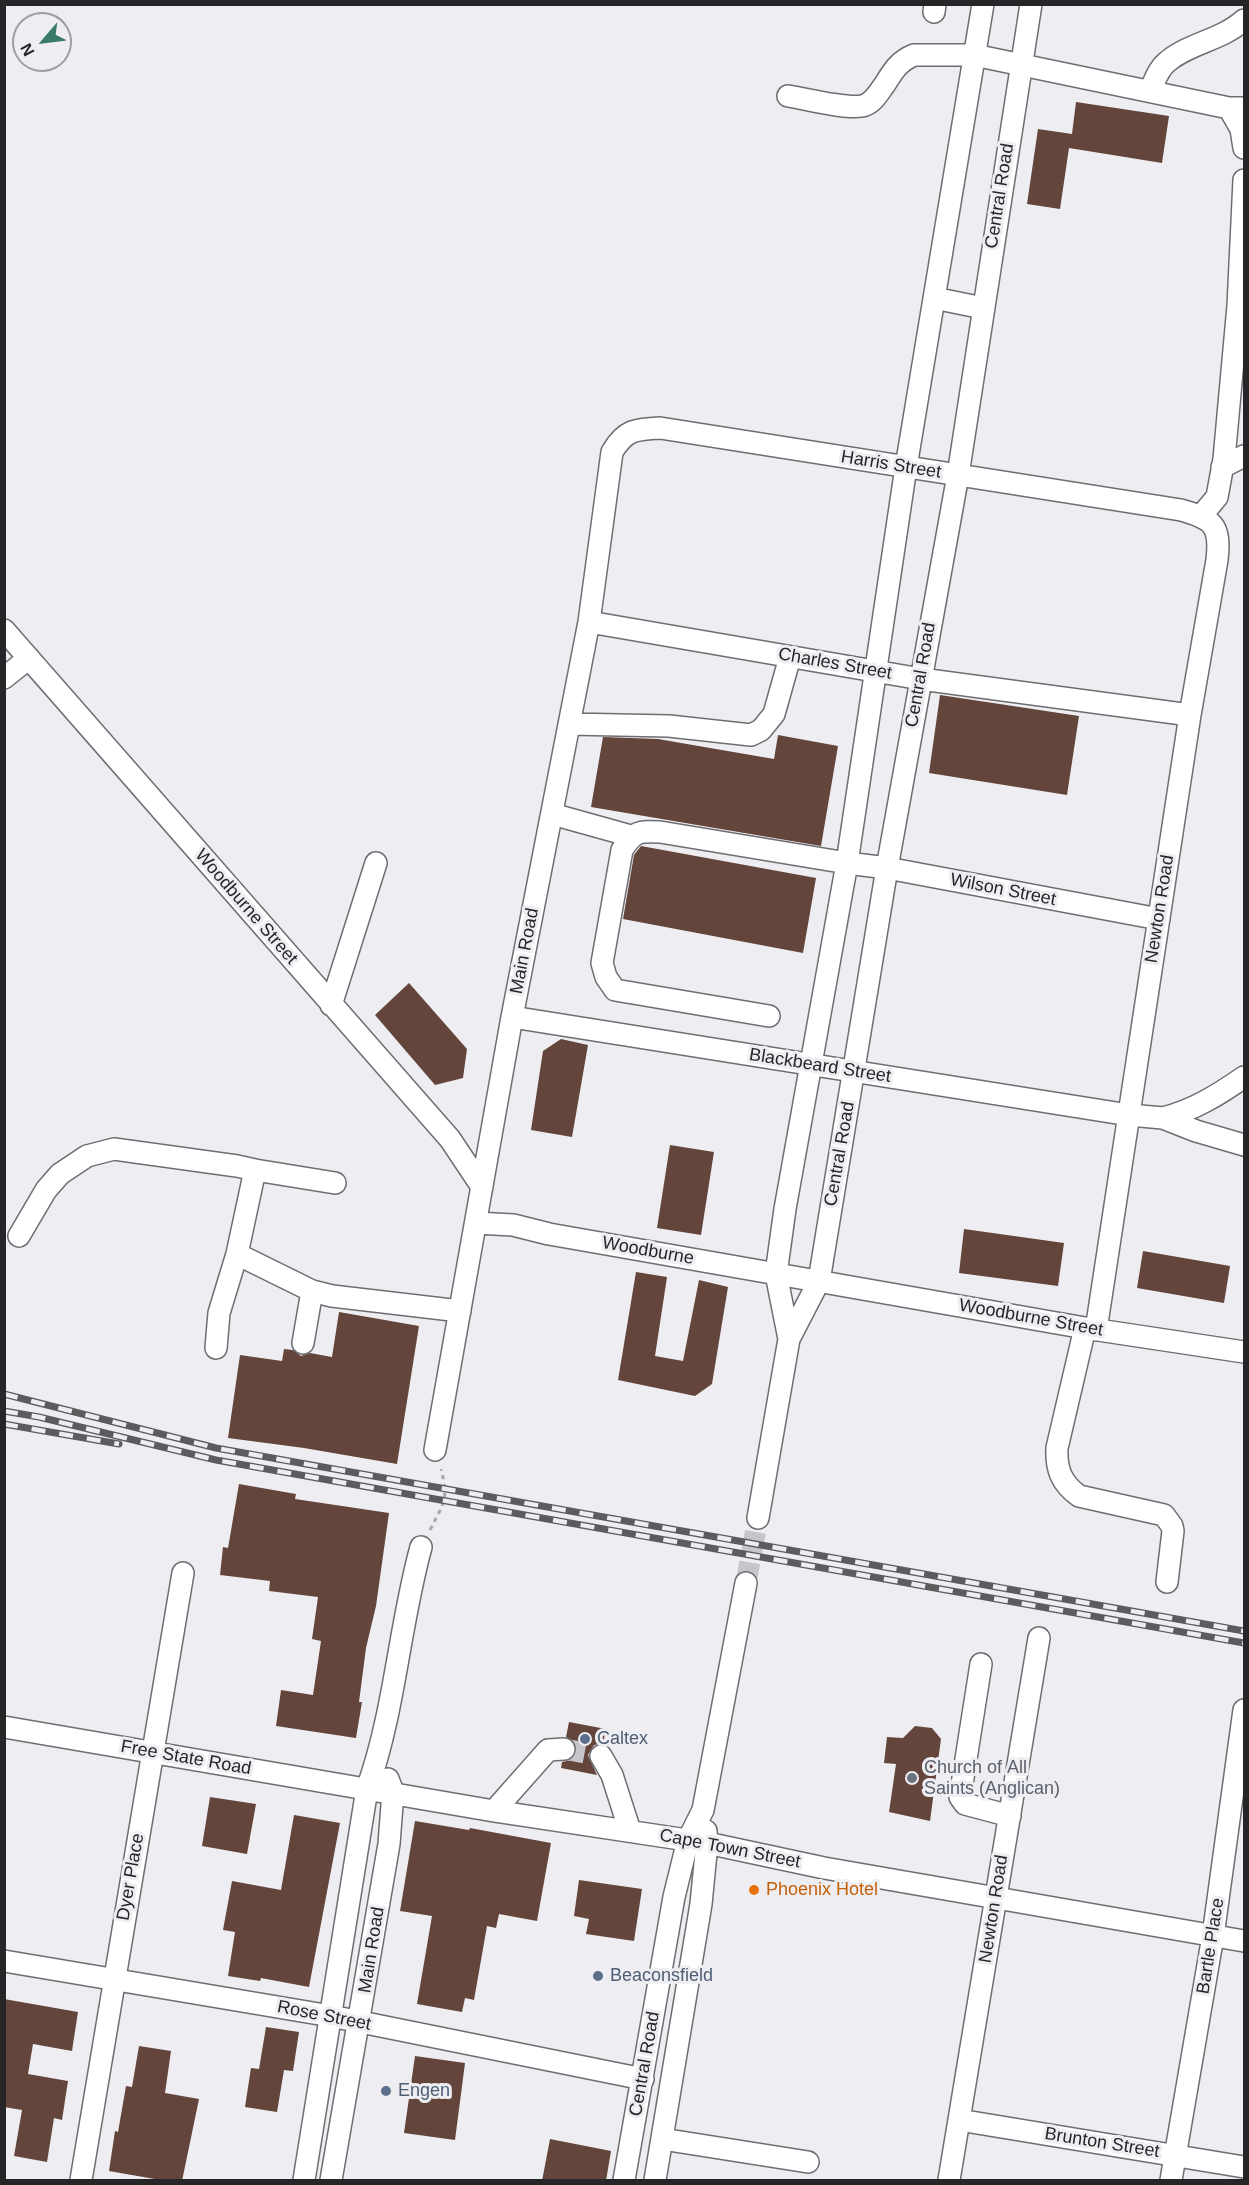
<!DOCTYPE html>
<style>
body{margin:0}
#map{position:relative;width:1249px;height:2185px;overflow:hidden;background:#eeeef2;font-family:Helvetica,sans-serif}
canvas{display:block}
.frame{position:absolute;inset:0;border:6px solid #262628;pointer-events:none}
.north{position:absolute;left:12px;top:12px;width:60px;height:60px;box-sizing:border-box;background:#eeeef2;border:2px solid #9e9ea1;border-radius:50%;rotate:242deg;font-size:16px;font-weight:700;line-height:24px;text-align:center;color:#262628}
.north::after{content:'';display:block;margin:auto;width:21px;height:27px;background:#3a7a68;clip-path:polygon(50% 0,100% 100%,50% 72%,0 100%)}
</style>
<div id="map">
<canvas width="1249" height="2185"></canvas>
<div class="frame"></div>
<div class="north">N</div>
</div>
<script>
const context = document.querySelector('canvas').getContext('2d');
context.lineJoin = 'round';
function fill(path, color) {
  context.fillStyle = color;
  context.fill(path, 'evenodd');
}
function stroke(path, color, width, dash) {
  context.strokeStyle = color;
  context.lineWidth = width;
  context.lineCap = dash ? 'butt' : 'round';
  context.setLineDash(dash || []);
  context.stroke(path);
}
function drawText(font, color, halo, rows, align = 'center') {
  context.font = font + ' Helvetica,sans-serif';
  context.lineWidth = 6;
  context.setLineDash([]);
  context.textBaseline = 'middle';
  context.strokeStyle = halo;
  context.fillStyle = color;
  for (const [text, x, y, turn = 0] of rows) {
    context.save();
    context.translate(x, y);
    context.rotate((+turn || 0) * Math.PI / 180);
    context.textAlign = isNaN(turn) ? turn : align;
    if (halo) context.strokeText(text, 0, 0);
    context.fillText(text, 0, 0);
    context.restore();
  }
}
const building = new Path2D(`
 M1076 102 1169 116 1162 163 1069 148 1060 209 1027 204 1038 129 1072 134Z
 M940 695 1079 716 1067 795 929 773Z
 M778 735 838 746 821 846 591 807 603 737 658 739 774 759Z
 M641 846 816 878 803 953 623 919 634 855Z
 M409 983 467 1049 463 1078 435 1085 375 1015Z
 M561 1039 588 1045 572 1137 531 1130 543 1051Z
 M670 1145 714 1152 701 1235 657 1228Z
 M964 1229 1064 1243 1058 1286 959 1273Z
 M1143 1251 1230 1266 1224 1303 1137 1288Z
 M636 1272 667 1277 655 1356 683 1361 699 1280 728 1287 712 1384 695 1396 618 1380Z
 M339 1312 419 1326 397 1464 304 1448 228 1438 240 1355 282 1361 284 1349 293 1350 301 1356 310 1353 332 1357Z
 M239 1484 296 1494 295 1499 389 1513 376 1606 366 1648 359 1702H362L356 1738 276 1726 281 1690 313 1695 321 1641 312 1639 318 1597 269 1591 270 1581 220 1575 223 1547 228 1548Z
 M569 1722 606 1729 603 1744 594 1745 588 1755 597 1775 561 1768 562 1762 571 1760 575 1755 577 1749 574 1742 566 1737Z
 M915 1726 932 1728 941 1739 930 1821 889 1812 896 1764 884 1763 887 1737 903 1738Z
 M210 1797 256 1804 247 1854 202 1846Z
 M294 1815 340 1823 309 1987 261 1978 260 1981 228 1976 235 1932 223 1930 232 1881 281 1890Z
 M415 1821 469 1830 470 1828 551 1843 537 1921 499 1914 496 1928 487 1926 474 2000 465 1998 462 2012 417 2004 432 1916 400 1911Z
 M579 1880 642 1889 634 1941 586 1934 589 1919 574 1916Z
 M4 1999 78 2012 72 2051 33 2044 28 2074 68 2081 62 2120 54 2118 47 2162 14 2156 22 2110 4 2107Z
 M266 2027 299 2032 293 2071 284 2070 277 2112 245 2107 251 2068 259 2069Z
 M139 2046 171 2051 165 2093 199 2099 182 2181H166L109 2171 115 2131 118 2132 126 2086 132 2087Z
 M415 2056 465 2063 455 2140 404 2133Z
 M550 2139 611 2151 606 2181H542Z`);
const minorTunnel = new Path2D(`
 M746 1583 758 1518
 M564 1749 601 1756`);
const path = new Path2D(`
 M430 1530C444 1502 449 1500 441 1469`);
const minor = new Path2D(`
 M934 12 935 4
 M1150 90C1155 81 1158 69 1167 62 1189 43 1222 40 1244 20
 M788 96C807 99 845 109 862 106 873 104 879 92 885 84 893 71 899 61 914 55H974L1229 108H1244
 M1229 108 1241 129 1244 148
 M934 298 983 308
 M1222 467 1244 456
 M1201 516 1217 497 1224 459 1238 306 1244 180
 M589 622 921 679 1190 715
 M4 630 450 1139 482 1187
 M4 678 29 658
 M569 724 669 726 751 735 761 730 774 714 790 657
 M552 814 631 836
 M331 1005 376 863
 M769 1016 615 990 606 977 602 963 622 850C634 831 639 831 660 832L847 863 887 868 1159 919
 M512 1017 1129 1115 1163 1118 1196 1131 1244 1145
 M1163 1118C1194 1110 1218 1095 1244 1077
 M255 1170 335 1183
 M476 1223 513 1225 549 1234 1085 1328 1244 1352
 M19 1236 46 1190 60 1174 87 1156 114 1149 237 1166 255 1170 237 1254 312 1291 332 1296 460 1311
 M1085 1328 1057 1448C1056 1469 1061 1483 1079 1496L1164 1515 1172 1526 1173 1531 1167 1582
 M789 1339 776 1274 785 1209 847 863 906 467 983 4
 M303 1343 312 1291
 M216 1348 219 1313 237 1254
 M435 1450 512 1017 589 622 612 452C625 430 635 429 660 428L1181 510C1213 519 1221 525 1217 560L1190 715 1096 1330
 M758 1518 789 1339 819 1281 887 868 958 475 1031 4
 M981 1664 960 1797 965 1804 1010 1816
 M4 1727 494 1811 707 1843 824 1868 1244 1941
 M601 1756 612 1775 630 1831
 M494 1811 548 1750 564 1749
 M4 1961 331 2016 643 2079
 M959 2120 1244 2167
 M662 2139 808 2162
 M81 2180 183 1573
 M304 2180 367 1789C395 1711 399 1627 421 1547
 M331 2180 389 1844 393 1792 388 1779
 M624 2180 674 1897 688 1840 703 1810 746 1583
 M655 2180 701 1904 707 1843 706 1831
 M949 2180 1039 1638
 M1171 2180 1213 1936 1244 1710`);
const rail = new Path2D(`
 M4 1394 216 1448 1244 1631
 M4 1411 39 1417 216 1460 1244 1643
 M4 1424 119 1444`);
const markers = [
 [585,1739,6,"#5c6f8a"],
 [912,1778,6,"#6b7280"],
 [754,1890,6,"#e8710a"],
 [598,1976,6,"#5c6f8a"],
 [386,2091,6,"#5c6f8a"]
];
const streetNames = [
 ["Central Road",1000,196,-81],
 ["Harris Street",891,465,9],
 ["Charles Street",835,664,10],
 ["Central Road",921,675,-80],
 ["Wilson Street",1003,890,11],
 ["Woodburne Street",246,907,49],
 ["Newton Road",1160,909,-81],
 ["Main Road",525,951,-79],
 ["Blackbeard Street",820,1066,9],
 ["Central Road",840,1154,-80],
 ["Woodburne",648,1251,10],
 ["Woodburne Street",1031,1318,10],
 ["Free State Road",186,1758,10],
 ["Cape Town Street",730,1849,11],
 ["Dyer Place",131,1877,-80],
 ["Newton Road",994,1909,-81],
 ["Bartle Place",1211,1946,-81],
 ["Main Road",372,1950,-81],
 ["Rose Street",324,2016,11],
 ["Central Road",645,2064,-80],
 ["Brunton Street",1102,2143,9]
];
const serviceNames = [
 ["Caltex",597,1739],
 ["Beaconsfield",610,1976],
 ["Engen",398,2091]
];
const worshipNames = [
 ["Church of All",924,1768],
 ["Saints (Anglican)",924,1789]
];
const foodNames = [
 ["Phoenix Hotel",766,1890]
];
fill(building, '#64453c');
stroke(minorTunnel, '#c6c6ca', 21, [21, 10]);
stroke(minor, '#6e6d72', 24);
stroke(path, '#a9a9ad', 3, [4.5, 4.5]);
stroke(minor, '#fff', 21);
stroke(rail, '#5c5c5f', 7);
stroke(rail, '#eeeef2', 4.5, [14]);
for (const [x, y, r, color] of markers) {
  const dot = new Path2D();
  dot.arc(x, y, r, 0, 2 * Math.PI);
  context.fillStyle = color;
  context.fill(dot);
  stroke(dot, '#eeeef2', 2);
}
drawText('18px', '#262628', '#eeeef2', streetNames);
drawText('18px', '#4e5e75', '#eeeef2', serviceNames, 'left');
drawText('18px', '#5b616d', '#eeeef2', worshipNames, 'left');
drawText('18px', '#c56008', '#eeeef2', foodNames, 'left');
</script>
